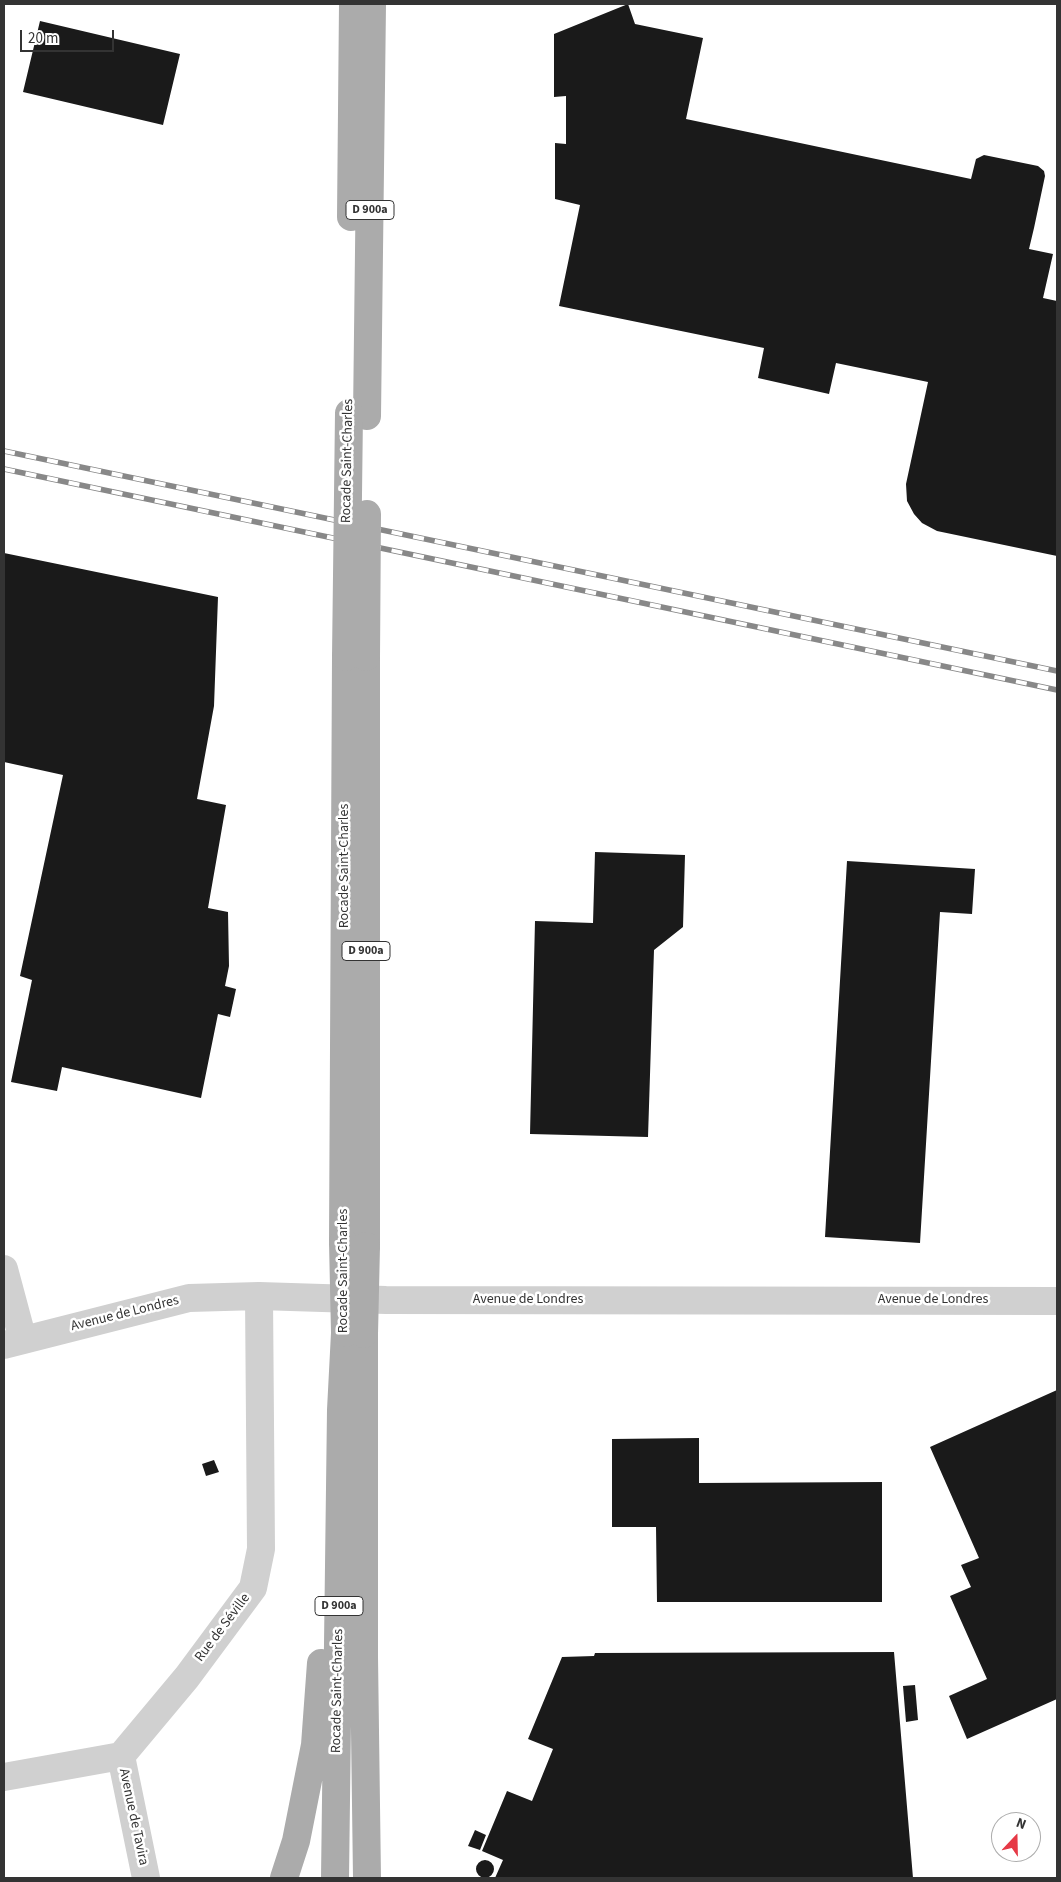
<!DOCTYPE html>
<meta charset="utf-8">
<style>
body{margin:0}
#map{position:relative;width:1061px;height:1882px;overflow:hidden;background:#fff;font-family:"Source Sans 3",sans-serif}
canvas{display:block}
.frame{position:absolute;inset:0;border:5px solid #333;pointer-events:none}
.north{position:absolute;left:991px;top:1812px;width:50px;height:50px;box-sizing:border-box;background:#fff;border:1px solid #adadad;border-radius:50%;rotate:21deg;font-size:14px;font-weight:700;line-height:20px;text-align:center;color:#333}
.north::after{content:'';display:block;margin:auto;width:18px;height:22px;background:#e63946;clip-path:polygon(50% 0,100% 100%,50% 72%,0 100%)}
.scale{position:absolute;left:20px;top:30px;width:94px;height:22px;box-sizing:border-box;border:2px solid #333;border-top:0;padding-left:6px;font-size:15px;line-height:18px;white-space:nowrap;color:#333;-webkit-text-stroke:4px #fff;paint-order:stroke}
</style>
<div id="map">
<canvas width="1061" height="1882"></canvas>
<div class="frame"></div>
<div class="north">N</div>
<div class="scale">20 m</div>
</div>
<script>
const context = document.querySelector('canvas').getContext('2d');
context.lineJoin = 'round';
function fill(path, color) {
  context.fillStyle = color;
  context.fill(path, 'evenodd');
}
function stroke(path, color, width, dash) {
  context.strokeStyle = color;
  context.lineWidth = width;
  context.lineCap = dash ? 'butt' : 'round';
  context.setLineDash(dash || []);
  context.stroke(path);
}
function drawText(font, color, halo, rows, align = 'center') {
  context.font = font + ' "Source Sans 3",sans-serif';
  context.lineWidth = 5;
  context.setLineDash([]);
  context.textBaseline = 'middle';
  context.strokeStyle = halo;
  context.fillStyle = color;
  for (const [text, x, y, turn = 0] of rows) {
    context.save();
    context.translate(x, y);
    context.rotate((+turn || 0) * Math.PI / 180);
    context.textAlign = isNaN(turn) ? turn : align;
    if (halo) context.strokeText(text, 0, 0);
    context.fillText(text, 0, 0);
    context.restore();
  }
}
const building = new Path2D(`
 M628 4 635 24 703 38 686 119 971 179 976 159 984 155 1038 166 1044 171 1045 176 1034 228 1029 249 1053 254 1043 298 1057 301V556L937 531 922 523 914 514 907 501 906 484 928 382 836 363 829 394 758 378 764 348 559 306 580 205 555 199V143L566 144V96L554 97V34Z
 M40 21 180 54 163 125 23 92Z
 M4 553 218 597 214 706 197 799 226 805 208 908 228 912 229 966 225 986 236 989 230 1017 218 1014 201 1098 62 1067 57 1091 11 1082 32 980 20 976 63 775 4 762Z
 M595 852 685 855 683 927 654 950 648 1137 530 1134 535 921 593 923Z
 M847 861 975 869 972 914 940 912 920 1243 825 1237Z
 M1057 1390V1699L967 1739 949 1696 987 1679 950 1596 971 1587 961 1565 979 1558 930 1447Z
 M699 1438V1483L882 1482V1602H657L656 1527H612V1439Z
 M214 1460 219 1472 206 1476 202 1464Z
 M894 1652 913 1878H495L503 1860 482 1851 507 1791 532 1801 553 1749 528 1739 562 1657 594 1656 595 1653Z
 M915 1685 918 1720 906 1722 903 1686Z
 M475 1830 486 1835 480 1850 468 1846Z
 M476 1869a9 9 0 1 1 18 0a9 9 0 1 1-18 0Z`);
const minor = new Path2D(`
 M4 1269 23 1340
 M4 1345 189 1298 259 1296 386 1300 1057 1301
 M121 1756 146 1878
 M4 1777 121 1756 187 1677 253 1588 261 1549 259 1296`);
const major = new Path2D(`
 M351 217 353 4
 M367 416 372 4
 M343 1242 346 657
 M366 1246V657
 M364 1334V1657L367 1878
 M284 1878 296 1841 315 1745 321 1663
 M335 1878 341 1410 345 1333`);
const rail = new Path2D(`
 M4 451 1057 671
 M4 469 1057 690`);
const majorBridge = new Path2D(`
 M346 657 349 413
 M366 657 367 514
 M343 1242 345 1333
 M364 1334 366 1246`);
const shields = [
 [370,210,48],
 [366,951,48],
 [339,1606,48]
];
const shieldNames = [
 ["D 900a",370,210],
 ["D 900a",366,951],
 ["D 900a",339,1606]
];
const streetNames = [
 ["Rocade Saint-Charles",348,461,-89],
 ["Rocade Saint-Charles",345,866,-90],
 ["Rocade Saint-Charles",344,1271,-90],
 ["Avenue de Londres",528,1300],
 ["Avenue de Londres",933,1300],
 ["Avenue de Londres",125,1314,-14],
 ["Rue de Séville",223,1628,-53],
 ["Rocade Saint-Charles",338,1691,-89],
 ["Avenue de Tavira",133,1817,78]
];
fill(building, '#1a1a1a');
stroke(minor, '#d0d0d0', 28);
stroke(major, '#ababab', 28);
stroke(rail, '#888', 5.5);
stroke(rail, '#fff', 4, [11]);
stroke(majorBridge, '#ababab', 28);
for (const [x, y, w] of shields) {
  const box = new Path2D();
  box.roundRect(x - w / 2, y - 9.5, w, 19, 4);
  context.fillStyle = '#fff';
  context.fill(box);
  stroke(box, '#333', 1);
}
drawText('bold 12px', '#333', null, shieldNames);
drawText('14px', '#333', '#fff', streetNames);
</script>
